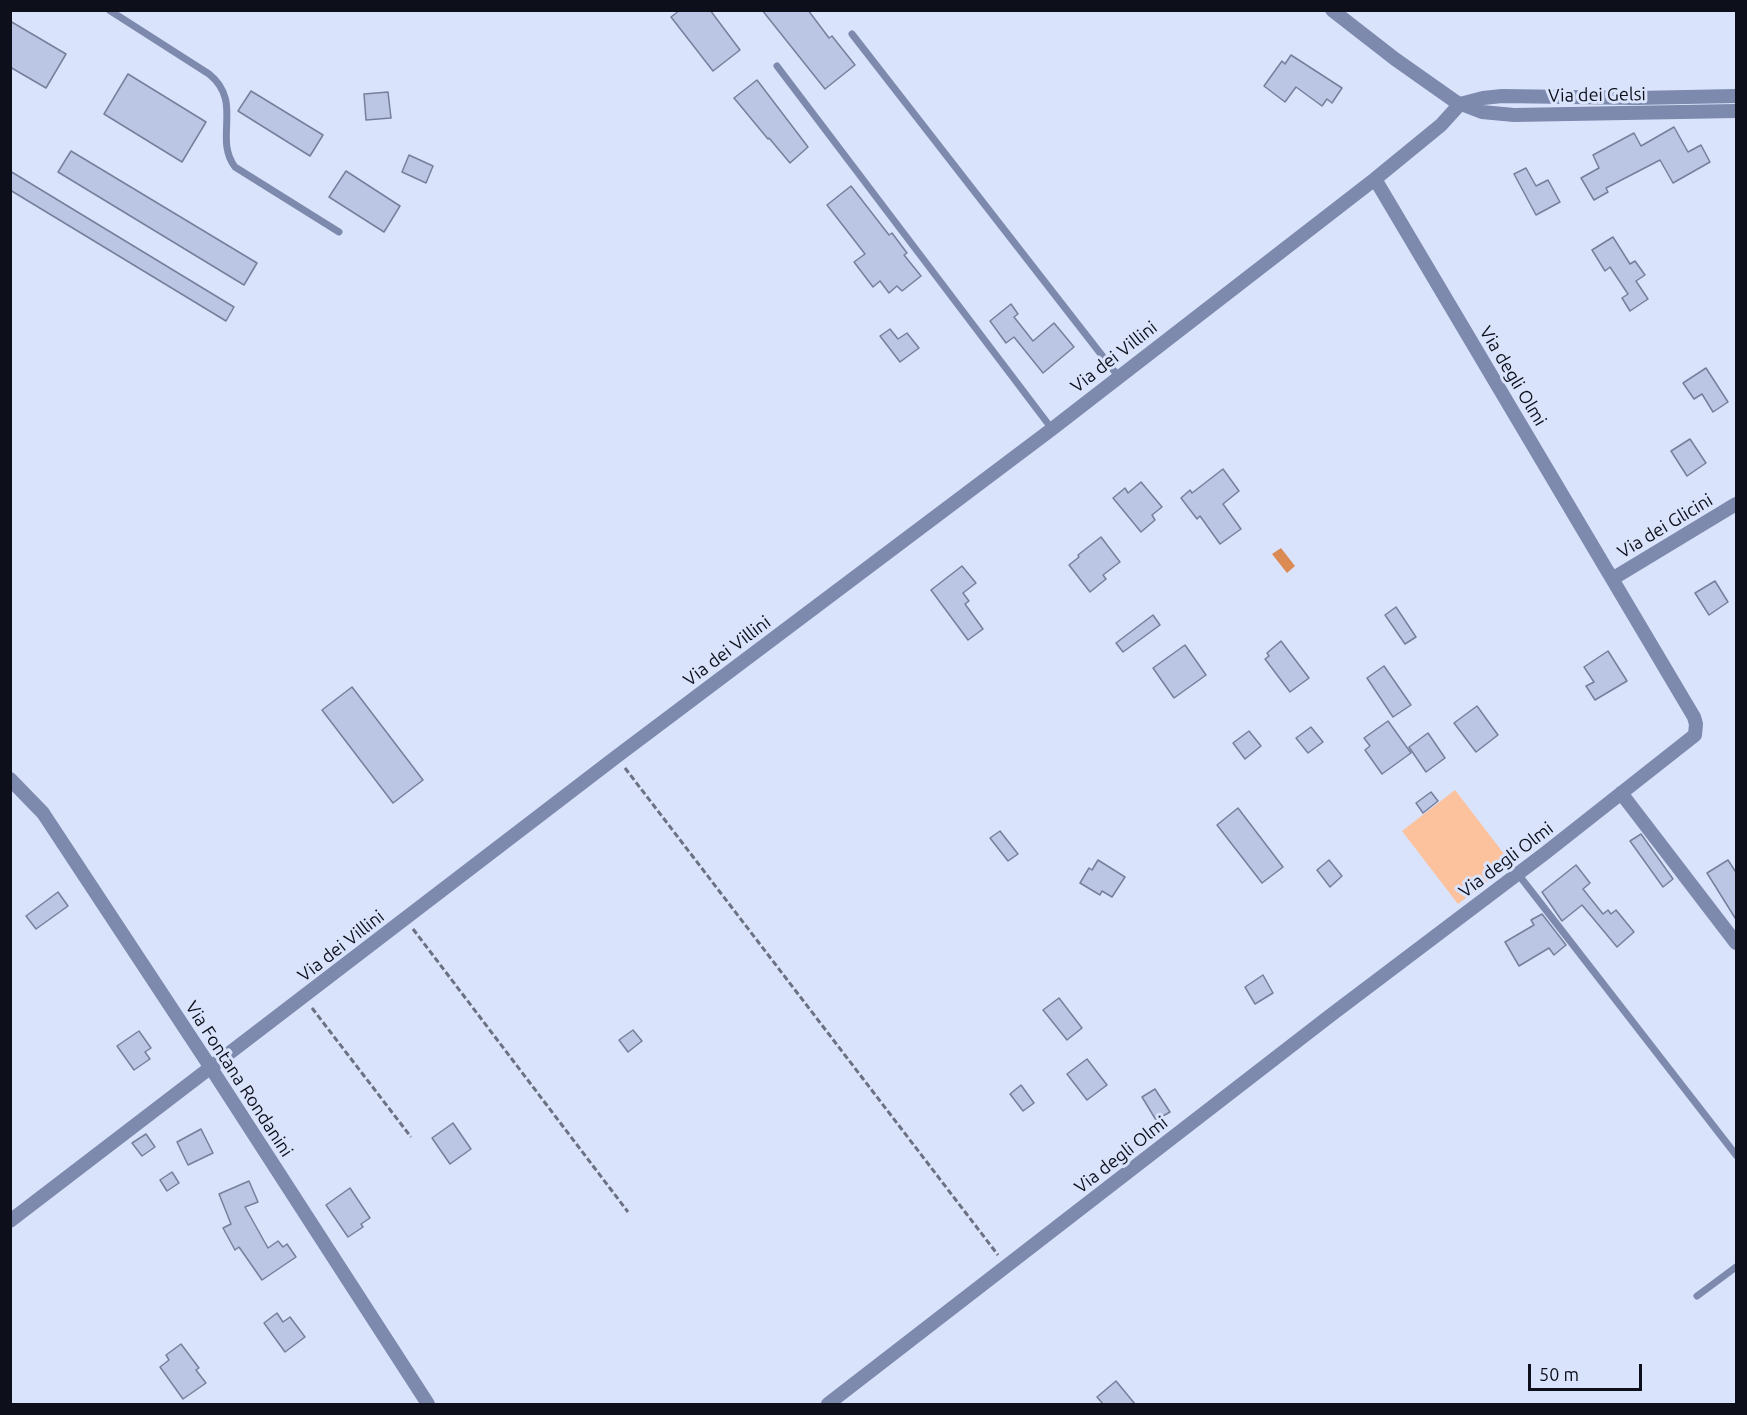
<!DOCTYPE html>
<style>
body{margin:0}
#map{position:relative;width:1747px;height:1415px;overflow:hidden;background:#dae3fc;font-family:Ubuntu,sans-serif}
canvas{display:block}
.frame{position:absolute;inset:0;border:12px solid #0d101b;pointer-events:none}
.scale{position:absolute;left:1528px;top:1364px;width:114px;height:27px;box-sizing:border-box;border:3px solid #0d101b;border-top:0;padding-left:8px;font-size:18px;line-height:21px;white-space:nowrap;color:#0d101b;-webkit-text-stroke:4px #dae3fc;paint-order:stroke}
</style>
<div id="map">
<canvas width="1747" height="1415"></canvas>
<div class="frame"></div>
<div class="scale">50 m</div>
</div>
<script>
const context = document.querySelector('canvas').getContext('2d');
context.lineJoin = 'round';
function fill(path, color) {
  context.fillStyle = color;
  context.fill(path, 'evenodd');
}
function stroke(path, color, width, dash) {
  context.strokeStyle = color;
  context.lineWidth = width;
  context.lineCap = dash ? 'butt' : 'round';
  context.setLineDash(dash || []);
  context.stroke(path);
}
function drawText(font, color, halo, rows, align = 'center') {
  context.font = font + ' Ubuntu,sans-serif';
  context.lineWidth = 6;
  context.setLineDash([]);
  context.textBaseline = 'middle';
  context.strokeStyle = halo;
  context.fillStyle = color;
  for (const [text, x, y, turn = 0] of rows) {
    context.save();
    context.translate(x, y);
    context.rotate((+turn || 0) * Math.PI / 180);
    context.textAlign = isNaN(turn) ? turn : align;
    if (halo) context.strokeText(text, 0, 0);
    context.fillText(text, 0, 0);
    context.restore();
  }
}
const green = new Path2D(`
 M1455 790 1511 863 1458 904 1402 831Z`);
const water = new Path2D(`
 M1281 548 1295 566 1287 573 1272 554Z`);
const building = new Path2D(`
 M680 10H710L740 50 713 71 671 17Z
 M762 10H808L829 38 832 36 855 65 825 89Z
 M10 21 66 54 46 88 10 67Z
 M1291 55 1342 88 1332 103 1327 99 1322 106 1296 87 1285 102 1264 86 1282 61 1285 64Z
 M128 74 206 122 182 162 104 114Z
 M757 80 808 147 790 163 769 138 768 139 734 98Z
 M251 91 323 135 310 156 238 111Z
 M388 92 391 118 366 120 364 94Z
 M1674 127 1688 152 1701 145 1710 162 1673 183 1660 160 1606 188 1608 192 1594 200 1581 178 1599 168 1593 155 1634 133 1641 146Z
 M71 151 257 263 244 285 58 172Z
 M409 155 433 166 426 183 402 172Z
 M1526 168 1536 186 1548 180 1560 202 1536 215 1514 174Z
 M10 171 234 307 226 321 10 190Z
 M346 171 400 206 384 232 329 197Z
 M851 186 889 235 892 233 907 253 904 255 921 276 902 291 897 286 889 293 880 281 873 287 854 262 865 254 827 205Z
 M1613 237 1630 264 1635 261 1645 275 1636 281 1648 299 1630 311 1622 298 1628 294 1610 267 1605 271 1592 250Z
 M1011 304 1018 314 1014 317 1033 341 1054 323 1074 347 1043 373 1014 337 1006 343 990 321Z
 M890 329 898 339 907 333 919 348 900 362 880 336Z
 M1706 368 1728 402 1713 412 1702 394 1694 399 1683 383Z
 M1690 439 1706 463 1687 476 1671 451Z
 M1223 469 1239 491 1223 504 1241 529 1220 544 1200 516 1197 519 1181 498 1190 490 1192 493Z
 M1141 482 1162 507 1152 515 1155 520 1141 532 1113 498 1125 488 1128 493Z
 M1101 537 1120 562 1103 575 1106 579 1090 592 1069 565 1079 557 1078 555Z
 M962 566 976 583 963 593 969 601 965 604 983 629 968 640 931 590Z
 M1715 581 1728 602 1709 615 1695 593Z
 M1396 607 1416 637 1405 644 1385 615Z
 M1153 615 1160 625 1123 652 1116 643Z
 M1281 641 1309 678 1290 692 1265 659 1269 656 1267 653Z
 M1185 645 1206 675 1174 698 1153 668Z
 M1608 651 1627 681 1595 700 1586 686 1594 682 1584 667Z
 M1384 666 1411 705 1393 717 1367 678Z
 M352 687 423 780 393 803 322 710Z
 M1477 706 1498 735 1476 752 1454 723Z
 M1388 721 1411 753 1382 774 1365 750 1370 746 1364 738Z
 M1311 727 1323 742 1308 753 1296 738Z
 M1249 731 1261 746 1245 759 1233 743Z
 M1428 733 1445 758 1426 772 1409 747Z
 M1431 792 1438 801 1423 813 1416 803Z
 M1238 808 1283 867 1262 883 1217 825Z
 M1000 831 1018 854 1008 861 990 838Z
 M1641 834 1673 879 1663 887 1630 841Z
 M1098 860 1125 877 1112 897 1102 891 1100 895 1080 883 1089 868 1092 870Z
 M1329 860 1342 876 1330 887 1317 870Z
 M1728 860 1737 874V921L1707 873Z
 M1576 865 1590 883 1583 889 1603 914 1608 910 1611 914 1616 910 1634 932 1617 947 1582 905 1562 921 1542 892Z
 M58 892 68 906 36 929 26 916Z
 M1542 914 1566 945 1554 955 1549 948 1519 966 1505 942 1534 925 1531 920Z
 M1263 975 1273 993 1255 1004 1245 987Z
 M1059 998 1082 1028 1067 1040 1043 1010Z
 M633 1030 642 1041 628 1052 619 1040Z
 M139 1031 151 1048 145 1052 150 1059 134 1070 117 1046Z
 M1087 1059 1107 1085 1087 1100 1067 1074Z
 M1021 1085 1034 1103 1023 1111 1010 1094Z
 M1155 1089 1170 1112 1156 1120 1142 1097Z
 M453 1123 471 1149 450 1164 432 1138Z
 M201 1129 213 1153 188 1165 177 1142Z
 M146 1134 155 1147 142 1156 132 1143Z
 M172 1172 179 1183 167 1191 160 1180Z
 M249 1181 258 1202 245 1207 268 1248 278 1241 283 1247 287 1244 296 1257 262 1280 239 1247 235 1250 223 1228 231 1224 219 1194Z
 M350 1188 370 1218 361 1224 363 1227 348 1237 326 1205Z
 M277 1313 283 1322 290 1317 305 1337 285 1352 264 1323Z
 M181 1344 199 1368 196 1370 206 1383 183 1399 160 1367 169 1360 166 1355Z
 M1116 1381 1135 1404H1103L1097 1397Z`);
const path = new Path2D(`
 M625 768 998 1255
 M413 929 628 1212
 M312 1008 411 1137`);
const lane = new Path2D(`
 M109 10 209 74C244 102 213 138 235 167L339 232
 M852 34 1118 376
 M777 66 1052 429
 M1518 874 1736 1155
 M1697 1296 1736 1267`);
const street = new Path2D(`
 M1332 10 1395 59 1456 102 1482 112 1514 115 1736 111
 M1460 104 1483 98 1502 96 1636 98 1736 96
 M1612 579 1736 504
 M10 779 43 813 211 1068 428 1404
 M1621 793 1736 943
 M10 1221 616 757 1052 429 1375 179 1441 125 1460 104
 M828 1404 1331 1015 1544 854 1695 735 1696 724 1694 717 1375 179`);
const streetNames = [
 ["Via dei Gelsi",1597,95,-1],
 ["Via dei Villini",1114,357,-38],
 ["Via degli Olmi",1513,376,59],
 ["Via dei Glicini",1665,526,-31],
 ["Via dei Villini",727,651,-37],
 ["Via degli Olmi",1506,860,-37],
 ["Via dei Villini",341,946,-38],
 ["Via Fontana Rondanini",239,1079,57],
 ["Via degli Olmi",1121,1155,-38]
];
fill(green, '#fcc19d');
fill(water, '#db8a54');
fill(building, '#bbc5e4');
stroke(building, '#767f9b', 1.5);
stroke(path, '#6c7284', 3, [6, 3]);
stroke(lane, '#7d89ad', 7);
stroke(street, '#7d89ad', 14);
drawText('18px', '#0d101b', '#dae3fc', streetNames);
</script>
